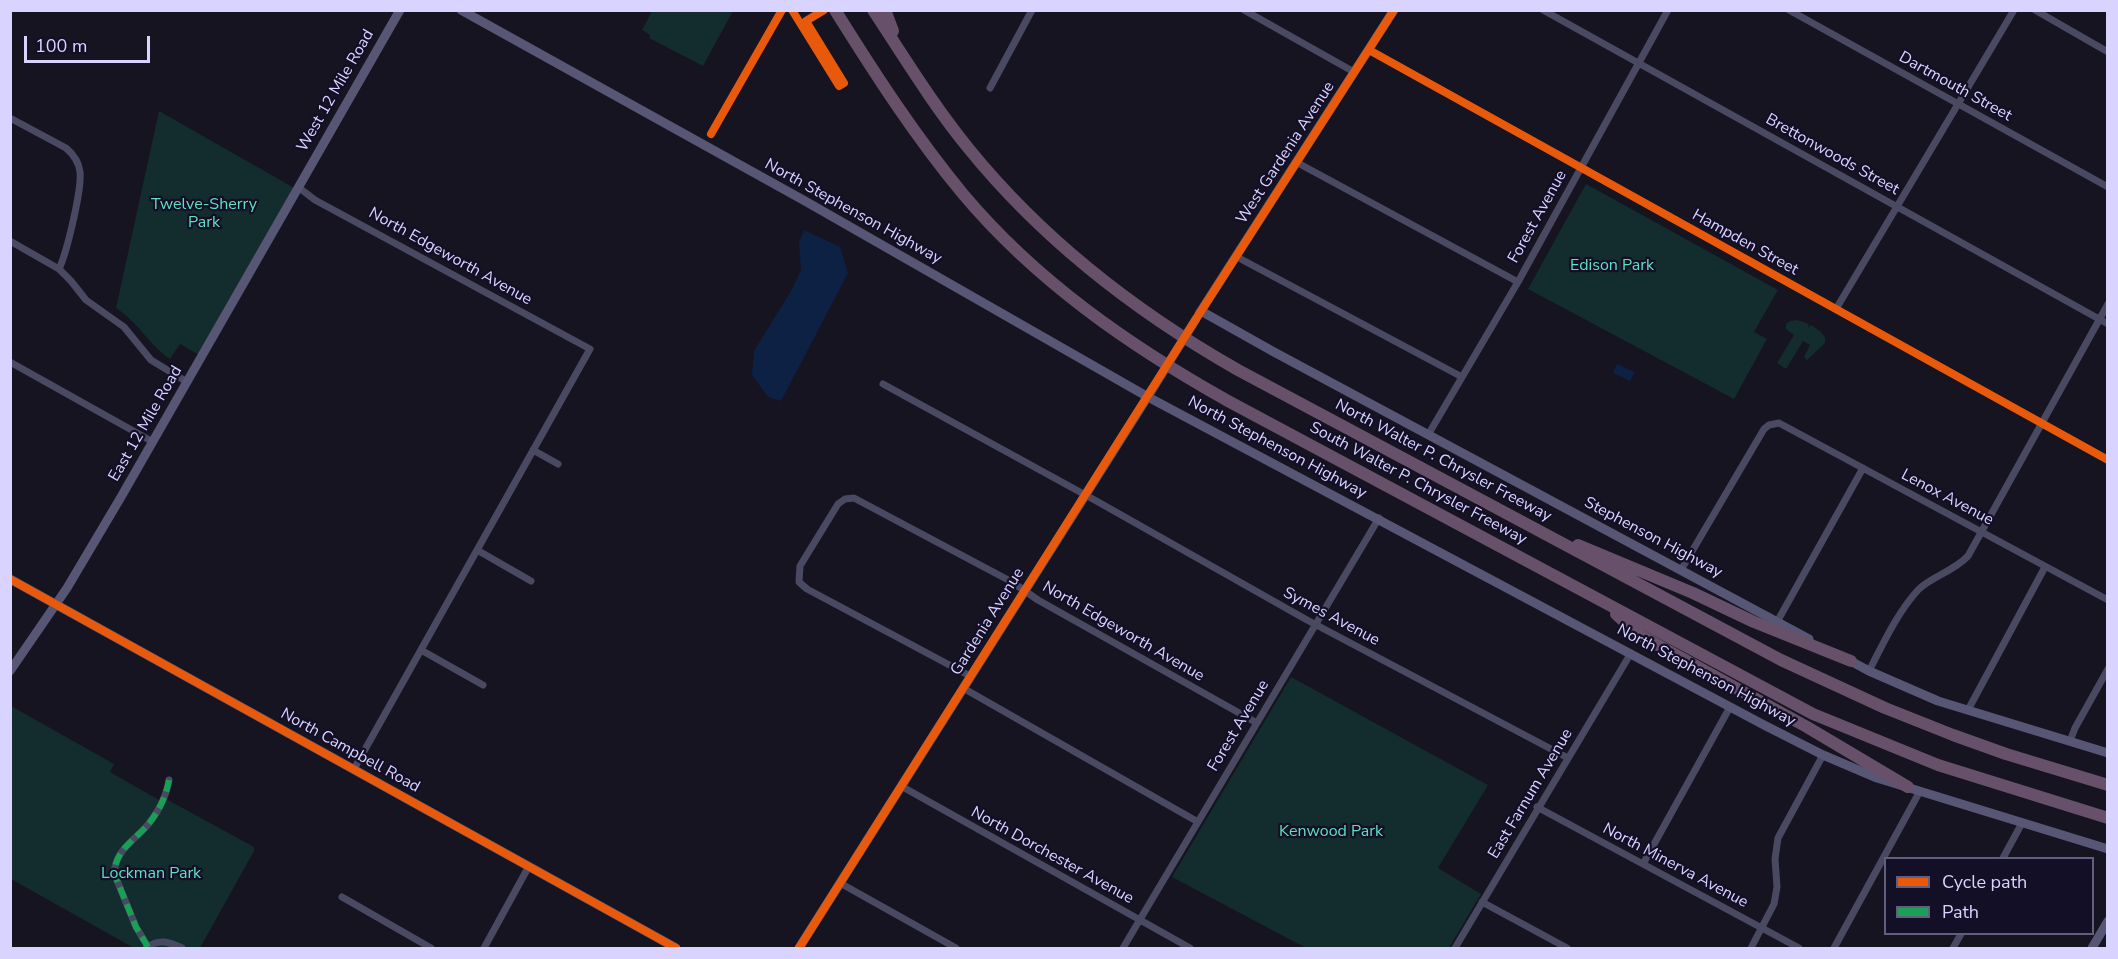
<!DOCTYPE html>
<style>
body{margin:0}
#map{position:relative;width:2118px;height:959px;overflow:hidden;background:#161421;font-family:"Nunito Sans",sans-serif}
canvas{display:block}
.frame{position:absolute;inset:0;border:12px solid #d9d4ff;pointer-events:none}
.legend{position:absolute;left:1884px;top:857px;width:210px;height:78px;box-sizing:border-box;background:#130f26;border:2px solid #625e7d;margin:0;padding:8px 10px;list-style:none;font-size:18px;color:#d9d4ff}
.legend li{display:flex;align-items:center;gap:12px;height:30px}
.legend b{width:30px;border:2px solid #625e7d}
.scale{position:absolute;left:24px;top:36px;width:126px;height:27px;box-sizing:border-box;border:3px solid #d9d4ff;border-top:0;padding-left:8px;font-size:18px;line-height:21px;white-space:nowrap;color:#d9d4ff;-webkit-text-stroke:4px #130f26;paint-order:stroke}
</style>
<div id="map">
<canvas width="2118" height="959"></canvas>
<div class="frame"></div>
<ul class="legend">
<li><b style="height:8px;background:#e8590c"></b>Cycle path</li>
<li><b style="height:8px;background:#1a9f57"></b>Path</li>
</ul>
<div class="scale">100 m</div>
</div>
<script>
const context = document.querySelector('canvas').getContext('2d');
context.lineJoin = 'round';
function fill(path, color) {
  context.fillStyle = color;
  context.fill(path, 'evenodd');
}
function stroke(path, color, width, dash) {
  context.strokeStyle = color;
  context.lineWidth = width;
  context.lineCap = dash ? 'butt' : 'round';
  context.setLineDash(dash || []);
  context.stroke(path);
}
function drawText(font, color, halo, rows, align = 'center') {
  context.font = font + ' "Nunito Sans",sans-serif';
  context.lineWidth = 4.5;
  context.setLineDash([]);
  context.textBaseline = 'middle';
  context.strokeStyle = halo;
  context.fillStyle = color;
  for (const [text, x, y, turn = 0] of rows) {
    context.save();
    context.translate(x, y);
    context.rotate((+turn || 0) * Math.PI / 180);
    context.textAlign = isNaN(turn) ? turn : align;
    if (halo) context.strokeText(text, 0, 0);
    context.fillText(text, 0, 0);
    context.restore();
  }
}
const green = new Path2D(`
 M652 11V10L733 11 703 66 649 38 650 35 642 30Z
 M159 111 296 189 201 356 180 344 170 359C149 345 138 322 116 308Z
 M1586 184 1778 290 1754 332 1767 339 1734 399 1528 289Z
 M1797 320 1809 324 1808 328 1811 325C1818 330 1827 334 1825 343L1807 360 1804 357 1810 345 1803 341 1786 369 1777 363 1794 335 1786 329V324L1790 321Z
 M1291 677 1488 785 1438 868 1481 894 1449 948H1306L1172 877Z
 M11 706 114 764 110 772 159 800H168L254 847V851L200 948H134L11 879Z`);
const water = new Path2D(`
 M804 230 840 247 848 273 781 401 768 397 752 375 754 351 791 291 801 270 799 242Z
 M1617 364 1635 372 1630 381 1613 373Z`);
const street = new Path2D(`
 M1244 10 1354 72
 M1543 10 2108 324
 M1789 10 2108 187
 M2035 10 2108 52
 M1369 50 2108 460
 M990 88 1032 10
 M10 118 66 148C73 154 79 162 80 172 82 189 67 252 59 269
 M1296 162 1518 282
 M298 187 315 200 590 349 354 769
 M10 241 59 269 71 281 86 300 124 327 151 360 187 382
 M1237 257 1462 377
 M1836 309 2014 10
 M10 362 153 442
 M883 384 1100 503 1307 620 1568 758
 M1428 435 1518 282 1668 10
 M533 450 558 464
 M477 550 531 581
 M1681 570 1764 429 1769 425 1779 423 2108 600
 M1777 622 1863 468
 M421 650 483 685
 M1869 671C1883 644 1897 613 1918 590 1930 577 1953 572 1968 556L2108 304
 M970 676 807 589 799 582 800 566 838 504 845 499 854 498 1012 582 1038 600 1257 723
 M963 688 1198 822
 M1968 710 2045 567
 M2070 741 2075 728 2108 669
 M901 786 1190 948
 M1537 807 1799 948
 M2003 858 2022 823
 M1643 864 1730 707
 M840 883 956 948
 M342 897 431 948
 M1482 902 1567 948
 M148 947 136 927 114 873C116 852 129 844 143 830 156 817 166 798 169 780
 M146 948C159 938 169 942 182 948
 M484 948 529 866
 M1123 948 1379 518
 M1455 948 1631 653
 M1751 948 1774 904 1777 887 1775 859 1778 838 1823 755
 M1834 948 1920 791
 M1953 948 1961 934`);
const secondary = new Path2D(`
 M461 10 805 201 1148 397 1764 725 1823 755 1877 778 2108 849
 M1201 311 1274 352 1809 639
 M1199 314 1394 10
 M10 579 676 948
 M1845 658 1869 671 1938 701 2108 753
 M10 671 67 588 121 497 400 10
 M799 948 1155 385
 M2092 948 2108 921`);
const highway = new Path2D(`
 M835 10C875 74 915 136 963 194 1036 281 1130 346 1228 401L1813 714 1938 765 2108 818
 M873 10C904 57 933 105 969 149 1043 240 1136 312 1238 370L1781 660 1885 708 1953 735 2006 754 2108 785
 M885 10 893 31
 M1578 545 1693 593 1754 622 1851 661
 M1616 614 1638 634 1807 727 1908 787`);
const secondaryBridge = new Path2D(`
 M1155 385 1196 319`);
const quiet = new Path2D(`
 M148 947 136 927 114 873C116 852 129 844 143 830 156 817 166 798 169 780`);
const cycleway = new Path2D(`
 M792 10 839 86 844 83 806 21 824 10
 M1369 50 2108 460
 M711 134 782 10
 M10 579 676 948
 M799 948 1196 319 1394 10`);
const streetNames = [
 ["Dartmouth Street",1955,87,29],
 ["West 12 Mile Road",336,91,-60],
 ["West Gardenia Avenue",1286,153,-57],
 ["Brettonwoods Street",1832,155,29],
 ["North Stephenson Highway",853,212,29],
 ["Forest Avenue",1538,217,-61],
 ["Hampden Street",1745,243,29],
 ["North Edgeworth Avenue",450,257,29],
 ["East 12 Mile Road",146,424,-60],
 ["North Stephenson Highway",1277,448,28],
 ["North Walter P. Chrysler Freeway",1443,461,28],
 ["South Walter P. Chrysler Freeway",1418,484,28],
 ["Lenox Avenue",1947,498,28],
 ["Stephenson Highway",1653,538,28],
 ["Symes Avenue",1331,617,28],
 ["Gardenia Avenue",988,622,-58],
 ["North Edgeworth Avenue",1123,632,30],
 ["North Stephenson Highway",1706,676,28],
 ["Forest Avenue",1239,726,-59],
 ["North Campbell Road",350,751,29],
 ["East Farnum Avenue",1531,794,-59],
 ["North Dorchester Avenue",1052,856,29],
 ["North Minerva Avenue",1675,866,28]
];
const parkNames = [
 ["Twelve-Sherry",204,205],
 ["Park",204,223],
 ["Edison Park",1612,266],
 ["Kenwood Park",1331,832],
 ["Lockman Park",151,874]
];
fill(green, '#132c2d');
fill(water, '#0d2144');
stroke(street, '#4a4962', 7);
stroke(secondary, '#575674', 9);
stroke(highway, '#67516a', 12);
stroke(secondaryBridge, '#575674', 9);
stroke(quiet, '#1a9f57', 6, [12, 6]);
stroke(cycleway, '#e8590c', 8);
drawText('16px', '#d9d4ff', '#130f26', streetNames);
drawText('16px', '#5fe0c0', '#130f26', parkNames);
</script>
